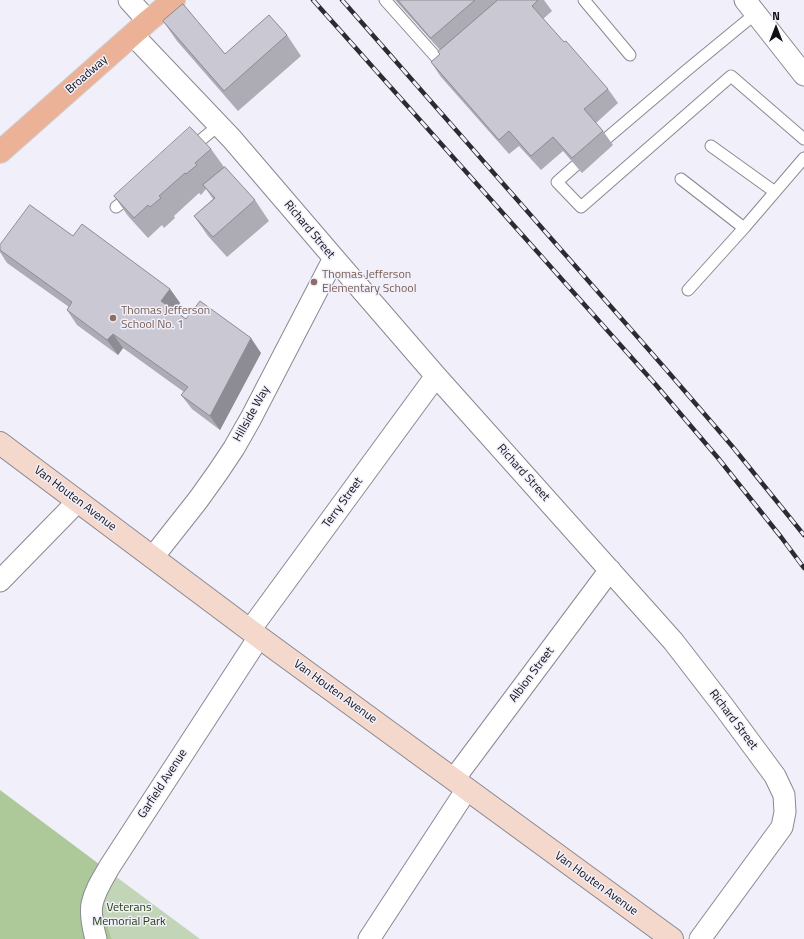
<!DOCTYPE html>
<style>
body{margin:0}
#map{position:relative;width:804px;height:939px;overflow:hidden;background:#f0effa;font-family:"Titillium Web",sans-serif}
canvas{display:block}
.north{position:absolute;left:756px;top:8px;width:40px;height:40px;-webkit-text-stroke:3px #f0effa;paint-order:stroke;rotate:0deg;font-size:11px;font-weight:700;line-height:16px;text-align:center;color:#111014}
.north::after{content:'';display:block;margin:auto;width:14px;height:18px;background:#111014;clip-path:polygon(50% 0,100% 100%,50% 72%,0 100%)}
</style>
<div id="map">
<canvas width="804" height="939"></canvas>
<div class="north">N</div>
</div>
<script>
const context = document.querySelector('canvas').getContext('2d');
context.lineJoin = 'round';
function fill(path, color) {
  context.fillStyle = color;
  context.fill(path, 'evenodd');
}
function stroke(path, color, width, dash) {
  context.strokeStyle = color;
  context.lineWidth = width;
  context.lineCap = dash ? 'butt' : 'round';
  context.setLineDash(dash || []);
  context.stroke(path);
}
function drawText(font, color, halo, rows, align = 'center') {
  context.font = font + ' "Titillium Web",sans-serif';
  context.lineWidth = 3;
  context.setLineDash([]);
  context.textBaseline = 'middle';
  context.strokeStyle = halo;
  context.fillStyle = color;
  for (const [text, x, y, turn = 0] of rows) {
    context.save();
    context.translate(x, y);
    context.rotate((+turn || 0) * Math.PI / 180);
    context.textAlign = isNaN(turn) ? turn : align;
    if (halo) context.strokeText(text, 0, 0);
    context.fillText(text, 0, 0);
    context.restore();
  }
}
const green = new Path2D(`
 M111 873 200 939H112L97 895Z`);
const forest = new Path2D(`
 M0 790 111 873 97 895 112 939H0Z`);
const lane = new Path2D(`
 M385 0 443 65 447 62
 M584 0 630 55
 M607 138 687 70 755 14
 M711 146 775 192
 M190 149 219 125
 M575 166 557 182 581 207 731 76 804 139
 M681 179 744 228
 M116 207 131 196
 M688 290 744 228 804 158`);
const street = new Path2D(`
 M129 0 148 21
 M745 0 804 75
 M133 35 232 139 334 258 436 376 673 641 724 707 775 776 784 795 785 812 782 827 700 939
 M153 557 198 500 218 472 234 448 251 418 334 258
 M0 581 78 501
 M250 630 436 376
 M454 779 610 570
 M96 939C93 928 90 915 92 904 95 890 103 878 110 866L259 637
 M369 939 467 789`);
const secondary = new Path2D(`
 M0 443 259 637 672 939`);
const primary = new Path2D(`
 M0 152 148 21 174 0`);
const rail = new Path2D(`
 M313 0 656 385 718 458 781 537 804 568
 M342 0 670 374 732 446 804 535`);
const wall = new Path2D(`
 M395 0H544L552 11 543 19 564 42 608 89 618 103 596 123 603 131 613 145 582 173 563 151 541 170 519 146 509 154 441 77 431 62 440 54V50Z
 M163 21 225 54 287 35 301 56 238 111 177 41Z
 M211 149 224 167 255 200 269 221 227 257 208 236 194 216 213 199 206 189 201 195 199 193 174 216 175 218 164 228 162 225 148 238 128 216 114 196Z
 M73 236 170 289 180 303 174 311 186 319 261 353 220 430 192 409 181 395 184 392 123 348 118 355 77 325 67 310 69 307 7 263 0 252V245Z`);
const shadedWall = new Path2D(`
 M170 289 180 303 171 316 161 301Z
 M113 334 123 348 118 355 107 340Z
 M251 338 261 353 220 430 210 416Z`);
const building = new Path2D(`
 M398 0H475L431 38Z
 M498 0H538L532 6 564 42 566 41 608 89 584 109 603 131 572 158 553 137 531 156 509 131 499 140 431 62 440 54 438 52Z
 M183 4 225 54 269 15 287 35 224 91 163 21Z
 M190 127 211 149 195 163 197 165 186 174 185 173 159 196 161 198 150 207 148 205 134 218 114 196Z
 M225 167 255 200 213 237 194 216 215 198 203 185Z
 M30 205 73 236 82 224 170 289 161 301 186 319 200 301 251 338 210 416 181 395 188 387 113 334 107 340 67 310 72 302 0 250V245Z`);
const markers = [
 [314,282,4,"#8d6e63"],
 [113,318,4,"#8d6e63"]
];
const streetNames = [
 ["Broadway",87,75,-41],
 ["Richard Street",309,230,50],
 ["Hillside Way",252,414,-61],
 ["Richard Street",523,473,48],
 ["Van Houten Avenue",75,499,37],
 ["Terry Street",343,503,-54],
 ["Albion Street",532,675,-53],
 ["Van Houten Avenue",335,692,36],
 ["Richard Street",733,720,53],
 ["Garfield Avenue",163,784,-57],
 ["Van Houten Avenue",596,884,36]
];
const educationNames = [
 ["Thomas Jefferson",322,275],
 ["Elementary School",322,289],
 ["Thomas Jefferson",121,311],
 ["School No. 1",121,325]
];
const parkNames = [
 ["Veterans",129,908],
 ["Memorial Park",129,922]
];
fill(green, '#c2d5b6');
fill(forest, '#adc99a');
stroke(lane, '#8a8993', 13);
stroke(street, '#8a8993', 23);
stroke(secondary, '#8a8993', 24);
stroke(primary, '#cfcfd0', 24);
stroke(lane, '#fff', 11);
stroke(street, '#fff', 21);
stroke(secondary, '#f5d8cc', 22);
stroke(primary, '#ecb298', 22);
stroke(rail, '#2c2b30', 4.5);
stroke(rail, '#f0effa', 3, [9]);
fill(wall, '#adacb5');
fill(shadedWall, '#8d8c94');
fill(building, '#c9c8d3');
stroke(building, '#8d8c94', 1);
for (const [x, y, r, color] of markers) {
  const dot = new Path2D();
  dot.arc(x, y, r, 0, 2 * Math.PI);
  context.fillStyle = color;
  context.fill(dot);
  stroke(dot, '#f0effa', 1.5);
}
drawText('12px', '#111014', '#f0effa', streetNames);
drawText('12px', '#785e54', '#f0effa', educationNames, 'left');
drawText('12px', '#253f0d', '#f0effa', parkNames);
</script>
